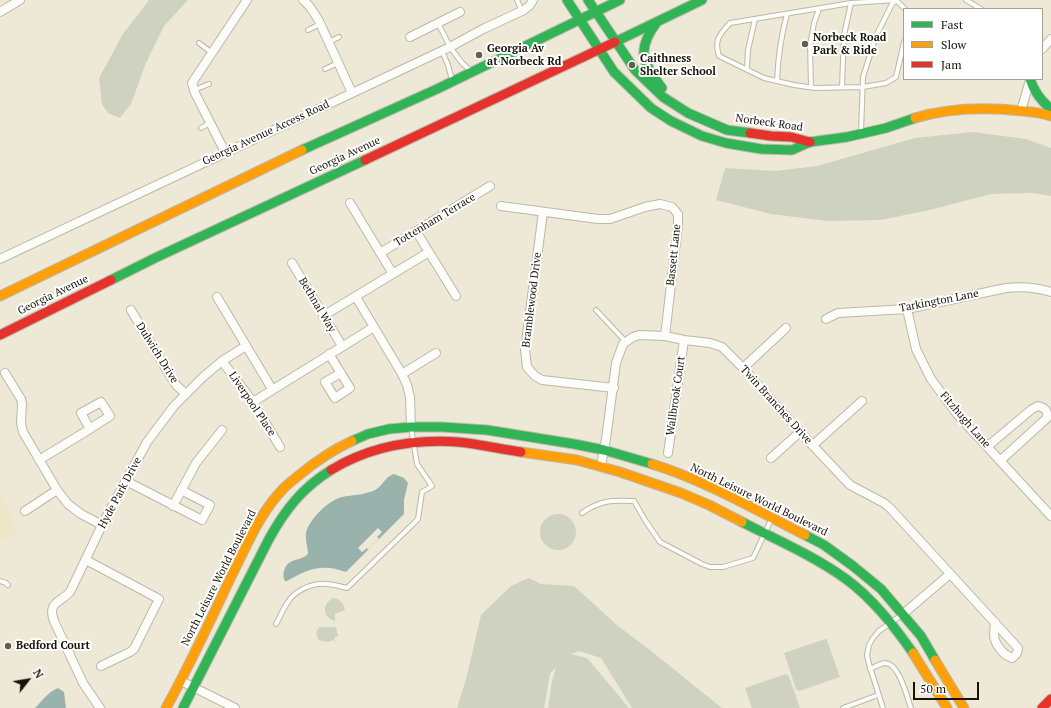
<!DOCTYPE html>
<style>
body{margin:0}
#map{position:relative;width:1051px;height:708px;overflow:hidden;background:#eee9d7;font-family:"PT Serif",serif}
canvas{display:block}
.legend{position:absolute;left:903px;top:8px;width:140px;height:72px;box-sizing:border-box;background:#fff;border:1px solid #a2a19c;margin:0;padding:5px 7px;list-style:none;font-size:12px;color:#171307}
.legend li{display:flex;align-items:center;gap:8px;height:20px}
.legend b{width:20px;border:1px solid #a2a19c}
.north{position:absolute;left:8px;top:660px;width:40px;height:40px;-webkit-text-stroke:3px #fff;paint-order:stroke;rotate:59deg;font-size:11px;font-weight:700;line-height:16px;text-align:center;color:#171307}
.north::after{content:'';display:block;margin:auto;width:14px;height:18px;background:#171307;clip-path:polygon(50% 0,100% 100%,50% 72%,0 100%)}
.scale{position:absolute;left:913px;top:682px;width:66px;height:18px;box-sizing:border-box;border:2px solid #171307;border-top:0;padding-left:5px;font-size:12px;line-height:14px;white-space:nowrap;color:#171307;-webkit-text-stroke:3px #fff;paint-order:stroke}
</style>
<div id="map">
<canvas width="1051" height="708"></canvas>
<ul class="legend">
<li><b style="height:5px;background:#30b455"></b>Fast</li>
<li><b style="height:5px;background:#ff9f0a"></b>Slow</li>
<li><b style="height:5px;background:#e5322d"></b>Jam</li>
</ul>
<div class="north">N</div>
<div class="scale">50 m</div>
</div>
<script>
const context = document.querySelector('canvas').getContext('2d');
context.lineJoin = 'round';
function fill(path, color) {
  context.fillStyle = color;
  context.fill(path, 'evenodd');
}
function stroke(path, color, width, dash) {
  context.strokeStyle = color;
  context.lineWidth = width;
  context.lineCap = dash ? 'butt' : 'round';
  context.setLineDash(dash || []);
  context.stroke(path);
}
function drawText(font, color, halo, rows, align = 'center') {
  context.font = font + ' "PT Serif",serif';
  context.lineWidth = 4;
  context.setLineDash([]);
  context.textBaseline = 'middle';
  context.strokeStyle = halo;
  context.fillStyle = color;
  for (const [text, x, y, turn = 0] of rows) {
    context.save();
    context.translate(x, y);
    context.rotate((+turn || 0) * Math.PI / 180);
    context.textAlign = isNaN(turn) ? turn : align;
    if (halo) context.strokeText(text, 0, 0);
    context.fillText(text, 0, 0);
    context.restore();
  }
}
const built = new Path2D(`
 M0 492 18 532 0 542Z`);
const green = new Path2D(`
 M149 0H188L164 26 146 63 131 104 120 118 108 113 102 104 99 78 123 34Z
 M973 132 1026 139 1051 148V196L1032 193 991 194 934 209 881 220 827 221 771 214 716 200 725 168 775 171 817 166 915 138Z
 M540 532a18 18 0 1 1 36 0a18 18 0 1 1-36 0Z
 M529 578 541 584 574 586 618 626 650 650 722 708H632L601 658 579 651 571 654 587 658 629 708H548L552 681 556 667 550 674 544 708H457L466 679 481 615 511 586Z
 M333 598C341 599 343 603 345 610L335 614V621H334C322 616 322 604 333 598Z
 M320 627H336L338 636 334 638 337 645 334 640 327 642 319 640C316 635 315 631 320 627Z
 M825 639 827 640 840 677 799 691 796 689 784 653Z
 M786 674 789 676 800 708H752L745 688Z`);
const water = new Path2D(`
 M394 474 404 478 408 483 404 500V514L346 572C323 563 307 569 287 581H285C283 577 283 575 284 571 288 557 300 562 308 554 308 547 305 540 306 533 309 519 329 500 342 497 352 495 363 495 373 491 382 488 384 477 394 474Z
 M58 688 64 692 66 708H35C43 700 48 692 58 688Z`);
const pier = new Path2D(`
 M378 528 382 532 377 537 379 539 368 550 367 548 362 552 358 548Z`);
const lane = new Path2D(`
 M517 0 522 11
 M966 0 981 9
 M438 23 450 47 462 63 471 71
 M308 30 320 24
 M329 42 339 37
 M904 42 896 77 886 83 863 87 815 88 794 85 764 78 719 56C714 40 719 35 730 23L851 3 896 0 905 9
 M199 43 212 53
 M442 51 448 65 452 80
 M325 69 338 63
 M747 69 748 50 755 19
 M777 81C778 58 781 36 787 14
 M811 87 810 45 814 23 819 9
 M842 87 844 35 851 3
 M194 90 209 84
 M201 128 210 123
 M861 132 863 77 876 36 892 4 896 0
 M596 310 626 342
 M582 513C601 500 612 500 634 501L645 520 660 542 702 564 710 567H723L753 558 772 518
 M0 581 6 583 8 585
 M276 624C280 617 283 609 288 602 294 592 308 585 319 584 329 583 338 586 347 588L410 527 418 519 422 492 432 486 417 464 411 427
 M870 669C875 667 881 663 885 663 899 663 907 697 911 708
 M843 708 878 695
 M883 708 869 664 867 655 869 645 873 638 879 631 903 614`);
const street = new Path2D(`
 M303 0C310 5 314 13 319 21L352 93
 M0 12 20 0
 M410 37 460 12
 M1042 49 1051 39
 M1021 111 1030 80
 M225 152 195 93 192 83 247 0
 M350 203 393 274
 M501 206 598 219H610L645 207 660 204 672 207 678 214V225L665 336
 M543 212 525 350 527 367 535 376 542 380 614 388
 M416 231 456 296
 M380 253 490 186
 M0 259 450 47 483 29 524 10 530 5 533 0
 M292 263 342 346
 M217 297 272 389
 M356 297 402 374 407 385 410 397 411 427
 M907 309 916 349 931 379 957 414 1051 516
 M131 310 169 374 177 386 186 394
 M323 316 429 252
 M826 319 838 313 907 309 1006 288C1023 286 1035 287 1051 292
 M329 354 350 388 335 398 325 382 341 373
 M222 361 253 402 280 447
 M743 368 786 328
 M5 373 21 399 22 404 21 423 23 432 50 478 57 490 68 504 81 514 102 525
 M402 374 436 353
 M253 402 374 327
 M813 445 862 401
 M988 446 1032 409 1038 406C1045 408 1048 410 1047 418L1001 460
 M668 453 684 340
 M771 458 800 432
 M39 460 90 429 91 428 110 416 101 402 81 413 90 429
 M601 466 606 439 616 363 623 344 633 337 639 335 665 336 684 340 710 343 722 347 743 368 800 432 850 485 884 503 890 508C933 555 975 601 1018 648 1018 653 1016 655 1012 658 1007 656 1004 654 1001 650 992 640 994 634 995 622
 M126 481 202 520 210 505 181 490
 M173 506 196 463 222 430
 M25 511 57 490
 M86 560 159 599 134 649 130 652 101 666
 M903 614 950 574
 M181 681 235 708
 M100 708 83 683 54 621C47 602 60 603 70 592L102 525 147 442 174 406 203 377 222 361 246 346`);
const fast = new Path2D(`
 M567 0 614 72 651 108 671 121 702 136 726 143 761 149 792 150 810 142 847 137 886 128 915 118
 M588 0 635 70 663 97 688 113 727 130 750 133
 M657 22C636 50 642 62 662 88
 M615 42 702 0
 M1030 79C1034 91 1041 101 1051 109
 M302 150 437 89 620 0
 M111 280 155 258 365 160
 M352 441 368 434 389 429 411 427H442L487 430 574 444 604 450 652 464
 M742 522C777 540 814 556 846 579 873 599 894 626 913 653
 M805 535 824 545 853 566 881 589 921 636 935 660
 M183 708 269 539C285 510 302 488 331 470`);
const slow = new Path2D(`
 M915 118C950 107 987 107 1023 111 1033 112 1042 113 1051 116
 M0 296 302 150
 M521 452 577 460 620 472 681 493 709 505 742 522
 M652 464C704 480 756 510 805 535
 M913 653 947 708
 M935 660 964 708
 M166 708C190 665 210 621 231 577 246 547 260 512 284 488 288 484 293 480 298 476 315 462 332 450 352 441`);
const jam = new Path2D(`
 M750 133 771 136 791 137 810 142
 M365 160 615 42
 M0 335 111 280
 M331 470C369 447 414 439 458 442 479 444 500 449 521 452
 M1042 708 1051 699`);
const markers = [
 [805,44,4,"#625e50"],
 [479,55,4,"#625e50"],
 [632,65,4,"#625e50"],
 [8,646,4,"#625e50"]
];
const poiNames = [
 ["Norbeck Road",813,38],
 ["Park & Ride",813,51],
 ["Georgia Av",487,49],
 ["at Norbeck Rd",487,62],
 ["Caithness",640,59],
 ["Shelter School",640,72],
 ["Bedford Court",16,646]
];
const streetNames = [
 ["Norbeck Road",769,123,8],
 ["Georgia Avenue Access Road",266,133,-25],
 ["Georgia Avenue",345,156,-25],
 ["Tottenham Terrace",435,220,-31],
 ["Bassett Lane",674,255,-84],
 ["Georgia Avenue",53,295,-26],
 ["Bramblewood Drive",532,300,-83],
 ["Tarkington Lane",939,301,-11],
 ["Bethnal Way",317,305,59],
 ["Dulwich Drive",157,353,58],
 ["Wallbrook Court",676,396,-82],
 ["Liverpool Place",252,404,56],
 ["Twin Branches Drive",776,405,48],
 ["Fitzhugh Lane",965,420,49],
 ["Hyde Park Drive",120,493,-62],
 ["North Leisure World Boulevard",759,500,26],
 ["North Leisure World Boulevard",219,578,-63]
];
fill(built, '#eee6c7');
fill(green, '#cfd2c1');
fill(water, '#99b2ac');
fill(pier, '#eee9d7');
stroke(lane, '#bbb8a9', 6);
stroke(street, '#bbb8a9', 10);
stroke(fast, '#bbb8a9', 11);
stroke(slow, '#bbb8a9', 11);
stroke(jam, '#bbb8a9', 11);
stroke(lane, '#fcfcf9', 4);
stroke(street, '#fcfcf9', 8);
stroke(fast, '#30b455', 9);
stroke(slow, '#ff9f0a', 9);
stroke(jam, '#e5322d', 9);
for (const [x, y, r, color] of markers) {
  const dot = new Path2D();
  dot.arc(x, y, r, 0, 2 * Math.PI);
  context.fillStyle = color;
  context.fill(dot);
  stroke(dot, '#fff', 1.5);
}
drawText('bold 11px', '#171307', '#fff', poiNames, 'left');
drawText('11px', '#171307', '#fff', streetNames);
</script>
